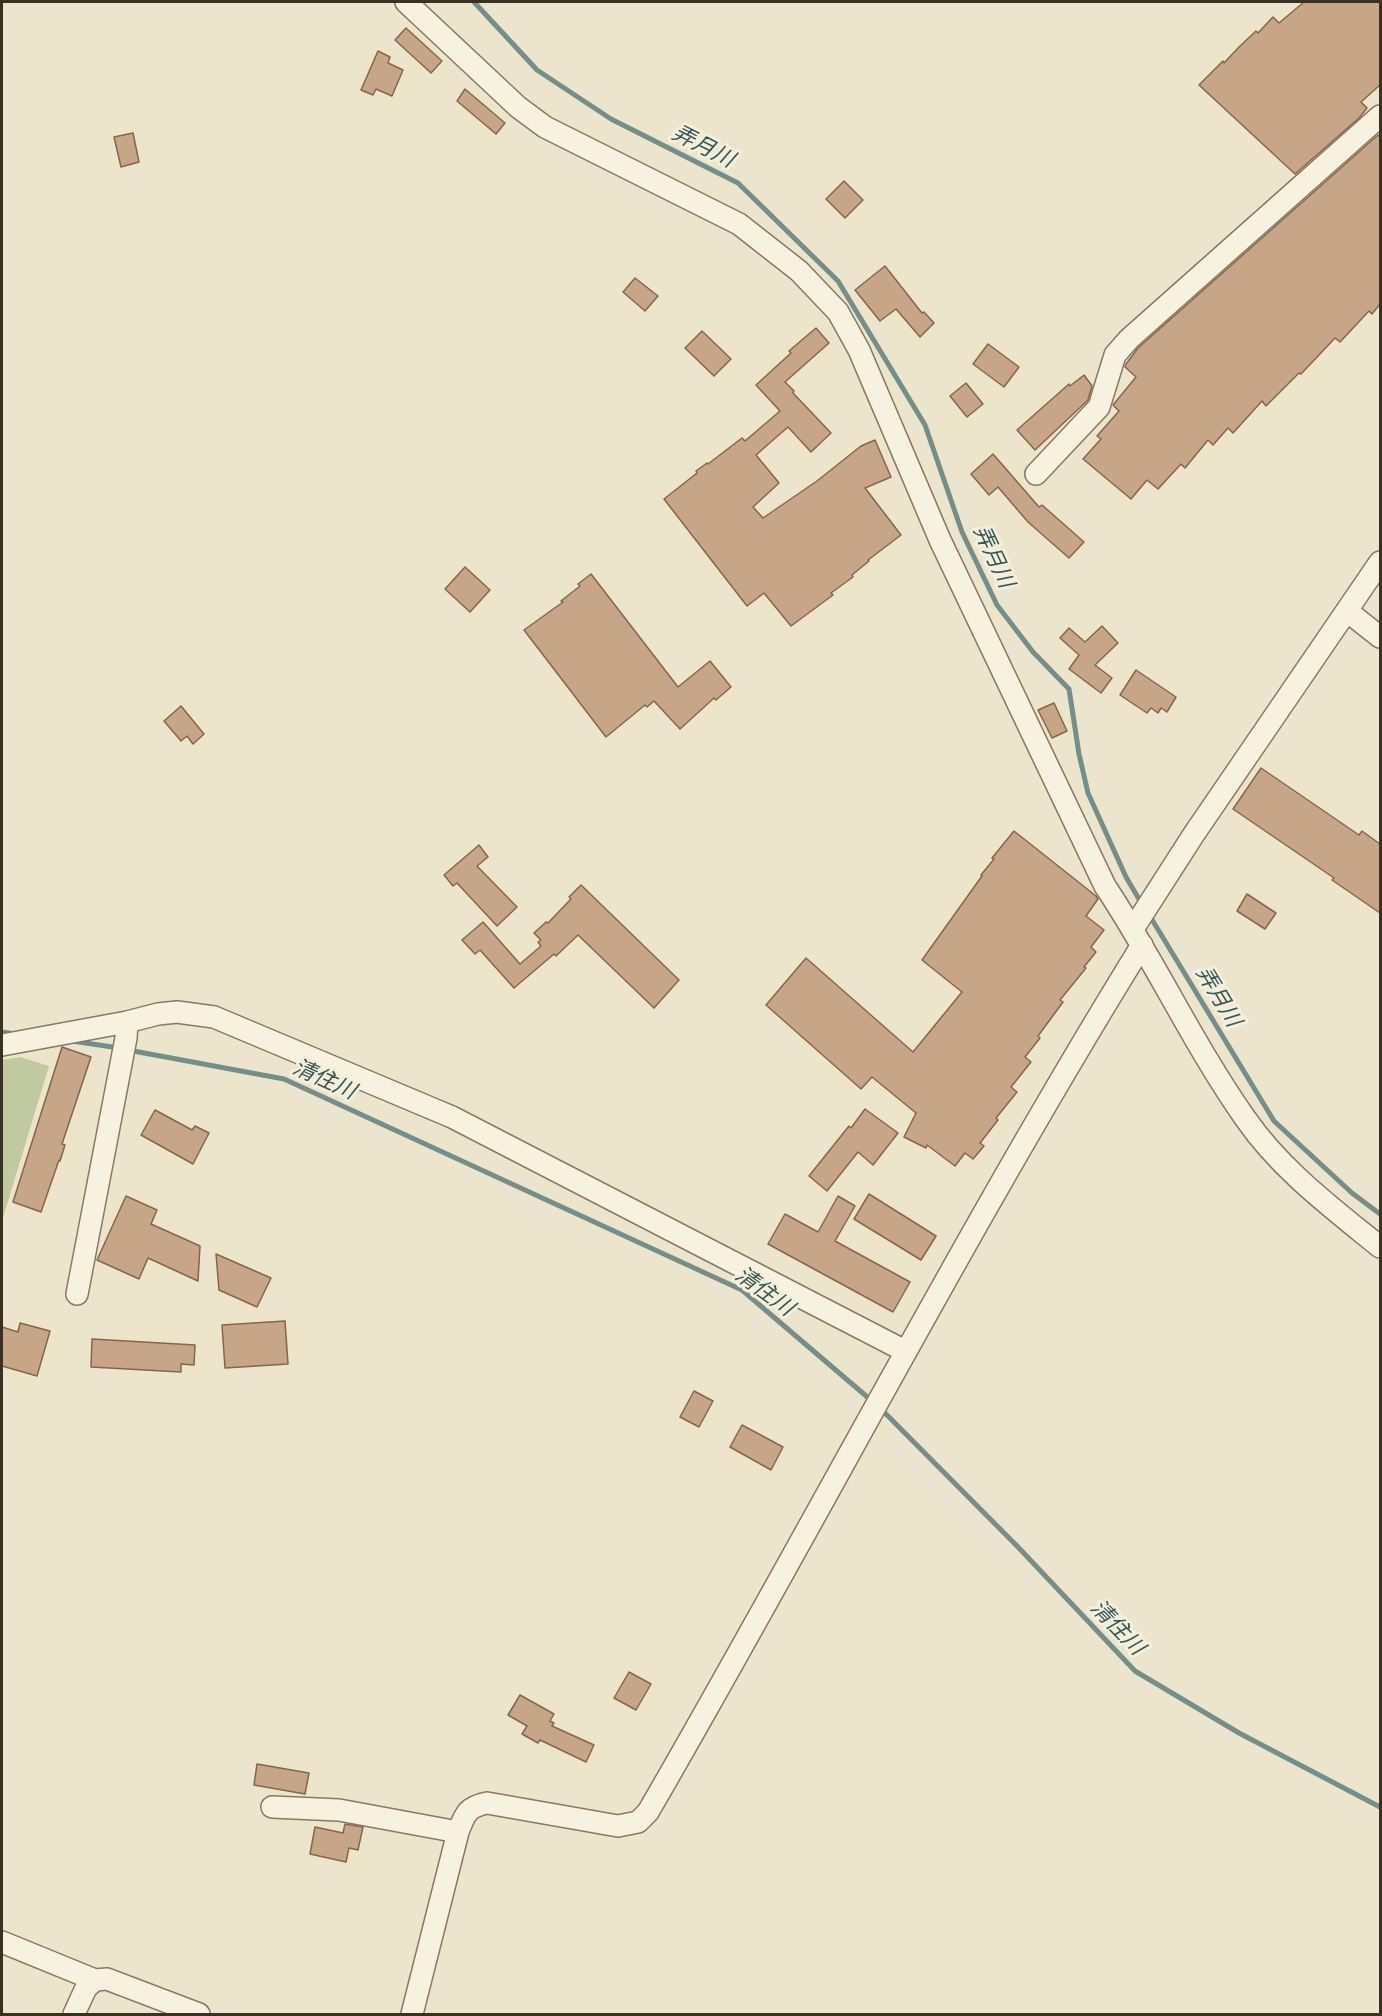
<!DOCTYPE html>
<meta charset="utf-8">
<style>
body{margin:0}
#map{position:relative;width:1382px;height:2016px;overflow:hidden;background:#ece5cc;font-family:"Libre Baskerville",serif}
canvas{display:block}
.frame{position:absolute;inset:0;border:3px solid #3a3023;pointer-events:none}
</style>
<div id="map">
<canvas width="1382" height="2016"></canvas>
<div class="frame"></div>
</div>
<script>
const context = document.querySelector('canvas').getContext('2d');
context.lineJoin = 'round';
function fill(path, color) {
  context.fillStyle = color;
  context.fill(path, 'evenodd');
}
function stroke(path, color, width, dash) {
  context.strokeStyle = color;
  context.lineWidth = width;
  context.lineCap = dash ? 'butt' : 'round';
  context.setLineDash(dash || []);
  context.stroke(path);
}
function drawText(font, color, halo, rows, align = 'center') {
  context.font = font + ' "Libre Baskerville","Noto Sans JP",serif';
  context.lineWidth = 6;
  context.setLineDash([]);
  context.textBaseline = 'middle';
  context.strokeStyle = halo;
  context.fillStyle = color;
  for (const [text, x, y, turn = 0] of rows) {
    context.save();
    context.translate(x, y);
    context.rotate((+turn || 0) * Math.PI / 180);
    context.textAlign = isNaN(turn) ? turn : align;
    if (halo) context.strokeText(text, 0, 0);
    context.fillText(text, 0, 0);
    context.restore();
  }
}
const green = new Path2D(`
 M20 1057 49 1066 2 1221V1060Z`);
const stream = new Path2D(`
 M474 2 537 70 611 119 738 183 838 281 925 425 962 532 997 605 1033 652 1069 689 1079 754 1088 793 1126 877 1143 906
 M1148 913 1274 1121 1352 1193 1380 1214
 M2 1032 15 1034
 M72 1041 119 1048
 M128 1050 284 1079 742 1290 872 1401
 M881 1409 1018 1547 1135 1671 1239 1733 1380 1807`);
const building = new Path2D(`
 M1304 2H1380V85L1361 102 1367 108 1359 118 1295 174 1199 85 1223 61 1224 63 1239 47 1256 31 1258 33 1273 17 1279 23Z
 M406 28 442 61 431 73 395 40Z
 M378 51 390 57 388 63 403 70 392 96 376 89 373 95 361 90Z
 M465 89 505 123 496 134 457 101Z
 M133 133 139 162 121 167 114 137Z
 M1378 135 1380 137V304L1372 314 1369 311 1340 342 1335 338 1301 374 1299 373 1266 406 1262 401 1233 433 1228 428 1213 445 1208 440 1185 468 1181 464 1158 489 1147 480 1131 499 1083 459 1101 439 1097 436 1119 411 1113 405 1136 377 1125 367 1126 364 1138 348Z
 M844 181 863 200 845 218 826 199Z
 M885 266 922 313 924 312 934 323 920 337 896 309 880 321 855 290Z
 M635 278 658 296 645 311 623 292Z
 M816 328 829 343 785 382 794 391 793 393 831 433 811 452 788 427 756 455 779 483 753 507 763 518 817 481 861 446 875 440 891 477 865 488 901 535 868 560 869 561 852 575 853 577 831 593 833 595 791 626 764 593 747 606 664 499 697 473 696 471 707 463 708 464 742 438 745 441 780 411 756 385 791 353 789 351Z
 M702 331 731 359 714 376 685 348Z
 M988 344 1019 367 1004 387 973 364Z
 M1084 375 1092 386 1088 400 1035 450 1017 430 1069 384 1070 386Z
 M966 383 983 404 967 417 950 396Z
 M993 454 1039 507 1042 505 1084 542 1069 558 1028 522 998 487 989 495 971 474Z
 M465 567 490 590 470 612 445 589Z
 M591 574 678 687 710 661 731 687 716 700 714 698 680 729 654 701 647 707 645 705 606 737 524 630 563 602 561 601 580 586 578 584Z
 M1102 626 1118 643 1095 665 1112 678 1101 693 1069 669 1079 655 1060 638 1069 628 1085 642Z
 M1136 670 1176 697 1167 712 1161 708 1158 713 1151 708 1147 713 1120 695Z
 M1054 703 1067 731 1052 738 1038 710Z
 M181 706 204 734 193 744 187 736 181 741 164 721Z
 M1261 768 1359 835 1362 831 1380 844V913L1332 880 1334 878 1233 809Z
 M1014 831 1096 896 1098 899 1086 916 1104 930 1091 947 1096 952 1084 967 1086 968 1060 1000 1063 1002 1038 1036 1040 1038 1025 1057 1031 1062 1011 1087 1017 1092 996 1118 998 1120 980 1143 984 1146 973 1159 965 1153 955 1166 927 1145 926 1148 904 1137 916 1113 872 1077 861 1089 766 1005 806 958 913 1052 962 992 922 960 982 876 981 875 994 859 992 858Z
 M479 845 488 857 477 866 517 907 497 926 457 883 453 886 444 875Z
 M581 885 679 980 654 1008 578 935 556 956 554 954 514 988 480 950 475 954 462 940 483 922 520 964 541 946 538 942 541 940 534 933 546 922 548 923 571 899 569 897Z
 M1247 894 1276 913 1265 929 1237 911Z
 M62 1047 91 1057 62 1144 65 1145 60 1161 59 1160 41 1212 13 1202Z
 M865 1109 898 1133 873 1165 858 1152 827 1191 809 1176 849 1126 851 1128Z
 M155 1110 192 1130 195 1126 209 1133 193 1164 141 1135Z
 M869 1194 936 1236 921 1260 854 1219Z
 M126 1196 157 1210 151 1224 200 1246 198 1281 148 1258 139 1279 97 1260Z
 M838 1196 855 1206 835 1241 910 1282 893 1312 768 1244 785 1214 818 1232Z
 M216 1254 271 1278 257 1307 219 1290Z
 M285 1321 288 1364 225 1368 222 1325Z
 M20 1323 50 1331 37 1376 2 1366V1327L18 1332Z
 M92 1339 195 1345 194 1365 181 1364V1372L91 1367Z
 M694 1391 713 1401 699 1427 680 1417Z
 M742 1425 783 1447 771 1470 730 1447Z
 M629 1672 651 1684 636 1710 614 1698Z
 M520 1695 554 1714 550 1721 554 1723 552 1726 594 1745 586 1762 540 1740 538 1743 522 1734 527 1726 508 1715Z
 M257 1764 309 1773 305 1794 254 1785Z
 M345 1824 363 1827 358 1850 349 1848 346 1862 310 1854 315 1827 343 1833Z`);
const minor = new Path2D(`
 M406 2 518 107 545 127 739 224 799 271 838 312 859 350 940 540 1105 886C1155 961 1193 1044 1245 1118 1280 1169 1332 1208 1380 1247
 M1036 474 1099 407 1115 355 1129 339 1380 116
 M1347 611 1380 637
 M1133 929 1194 834 1380 562
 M2 1045 127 1022 158 1014 177 1012 214 1017 452 1117 905 1351
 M77 1294 126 1038 127 1022
 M272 1807 339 1810 458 1832
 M2 1942 95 1980 107 1979 199 2014
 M74 2014 86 1988 95 1980
 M412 2014 458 1832C465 1814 467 1807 487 1803L618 1826 638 1822 648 1812C815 1524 967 1228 1142 945`);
const waterNames = [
 ["弄月川",703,147,27],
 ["弄月川",993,557,65],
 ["弄月川",1218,997,59],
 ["清住川",324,1080,24],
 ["清住川",764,1292,36],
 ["清住川",1117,1628,46]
];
fill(green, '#c1c9a0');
stroke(stream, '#738f8b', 5);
fill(building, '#c6a686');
stroke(building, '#856649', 1.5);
stroke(minor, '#887961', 24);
stroke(minor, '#f7f2df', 21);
drawText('italic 22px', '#345758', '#f4efdb', waterNames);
</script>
